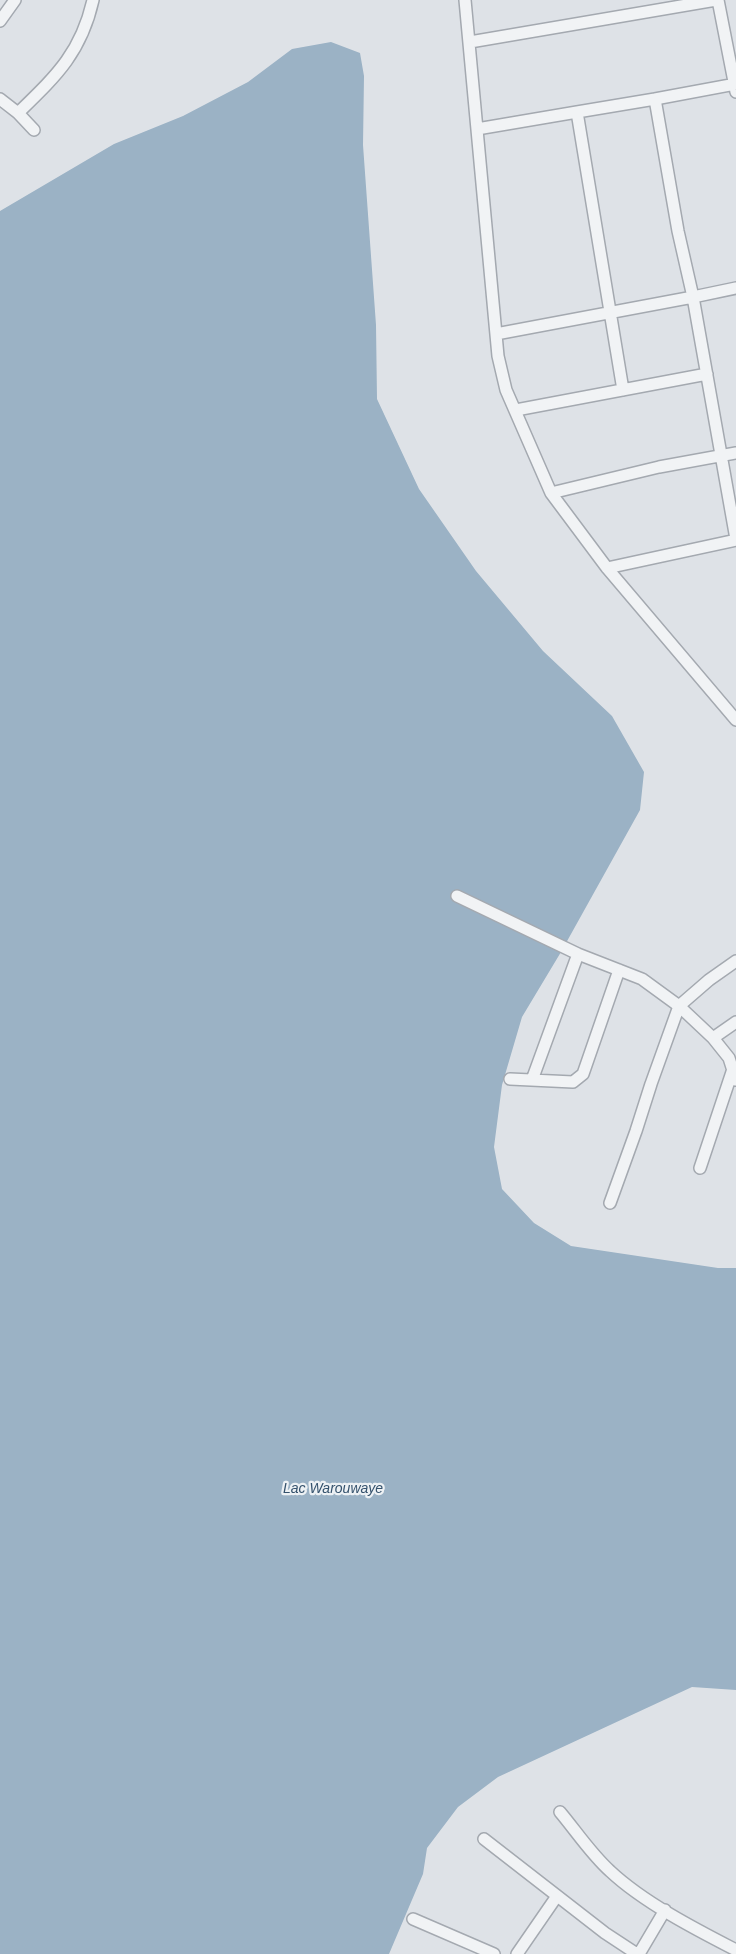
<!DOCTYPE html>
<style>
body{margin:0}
canvas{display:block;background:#dee2e7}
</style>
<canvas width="736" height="1954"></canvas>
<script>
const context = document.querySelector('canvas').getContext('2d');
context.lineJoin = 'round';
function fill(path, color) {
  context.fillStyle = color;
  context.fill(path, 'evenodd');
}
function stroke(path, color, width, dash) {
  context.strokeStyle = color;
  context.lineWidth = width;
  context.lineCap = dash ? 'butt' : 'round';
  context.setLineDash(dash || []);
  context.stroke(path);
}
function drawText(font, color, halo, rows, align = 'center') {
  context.font = font + ' Arial,sans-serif';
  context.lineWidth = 4.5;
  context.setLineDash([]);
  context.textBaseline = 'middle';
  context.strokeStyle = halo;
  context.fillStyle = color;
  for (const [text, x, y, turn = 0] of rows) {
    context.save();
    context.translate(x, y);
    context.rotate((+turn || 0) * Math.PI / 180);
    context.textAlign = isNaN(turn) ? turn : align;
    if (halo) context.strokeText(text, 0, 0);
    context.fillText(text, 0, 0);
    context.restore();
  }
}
const water = new Path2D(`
 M331 42 360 53 364 76 363 145 376 325 377 399 419 489 476 571 543 651 612 716 644 772 640 810 561 952 522 1017 502 1085 494 1147 502 1189 534 1223 571 1246 718 1268H736V1690L692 1687 498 1777 458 1807 427 1848 423 1874 389 1954H0V211L114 144 183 116 248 82 292 49Z`);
const minor = new Path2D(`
 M465 0 498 356 506 390 551 493 607 568 736 720
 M718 0 736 92
 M0 21 15 0
 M470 42 716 0
 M736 84 655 99 678 231 693 297 736 288
 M0 99 18 113 34 130
 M18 113C56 76 81 53 93 0
 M477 129 577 112
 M496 334 693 297 736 539
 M623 390 577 112 655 99
 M516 410 707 374
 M551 493 659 467 736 453
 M607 568 736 540
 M457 896 578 954 642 979 679 1006 651 1084 636 1131 610 1203
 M736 961 709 980 679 1006 713 1038 729 1058 736 1080
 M713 1038 736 1022
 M510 1079 573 1082 583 1074 619 970
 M532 1080 578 954
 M700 1168 733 1069
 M560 1812C576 1831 591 1854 610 1871 643 1902 695 1929 736 1950
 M484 1839 605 1933 637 1954
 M413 1919 494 1954
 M517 1954 557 1896
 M639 1954 665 1910`);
const waterNames = [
 ["Lac Warouwaye",333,1489]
];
fill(water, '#9bb2c5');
stroke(minor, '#a4a9b0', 14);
stroke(minor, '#f1f3f5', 11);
drawText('italic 14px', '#35526d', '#edf1f4', waterNames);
</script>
